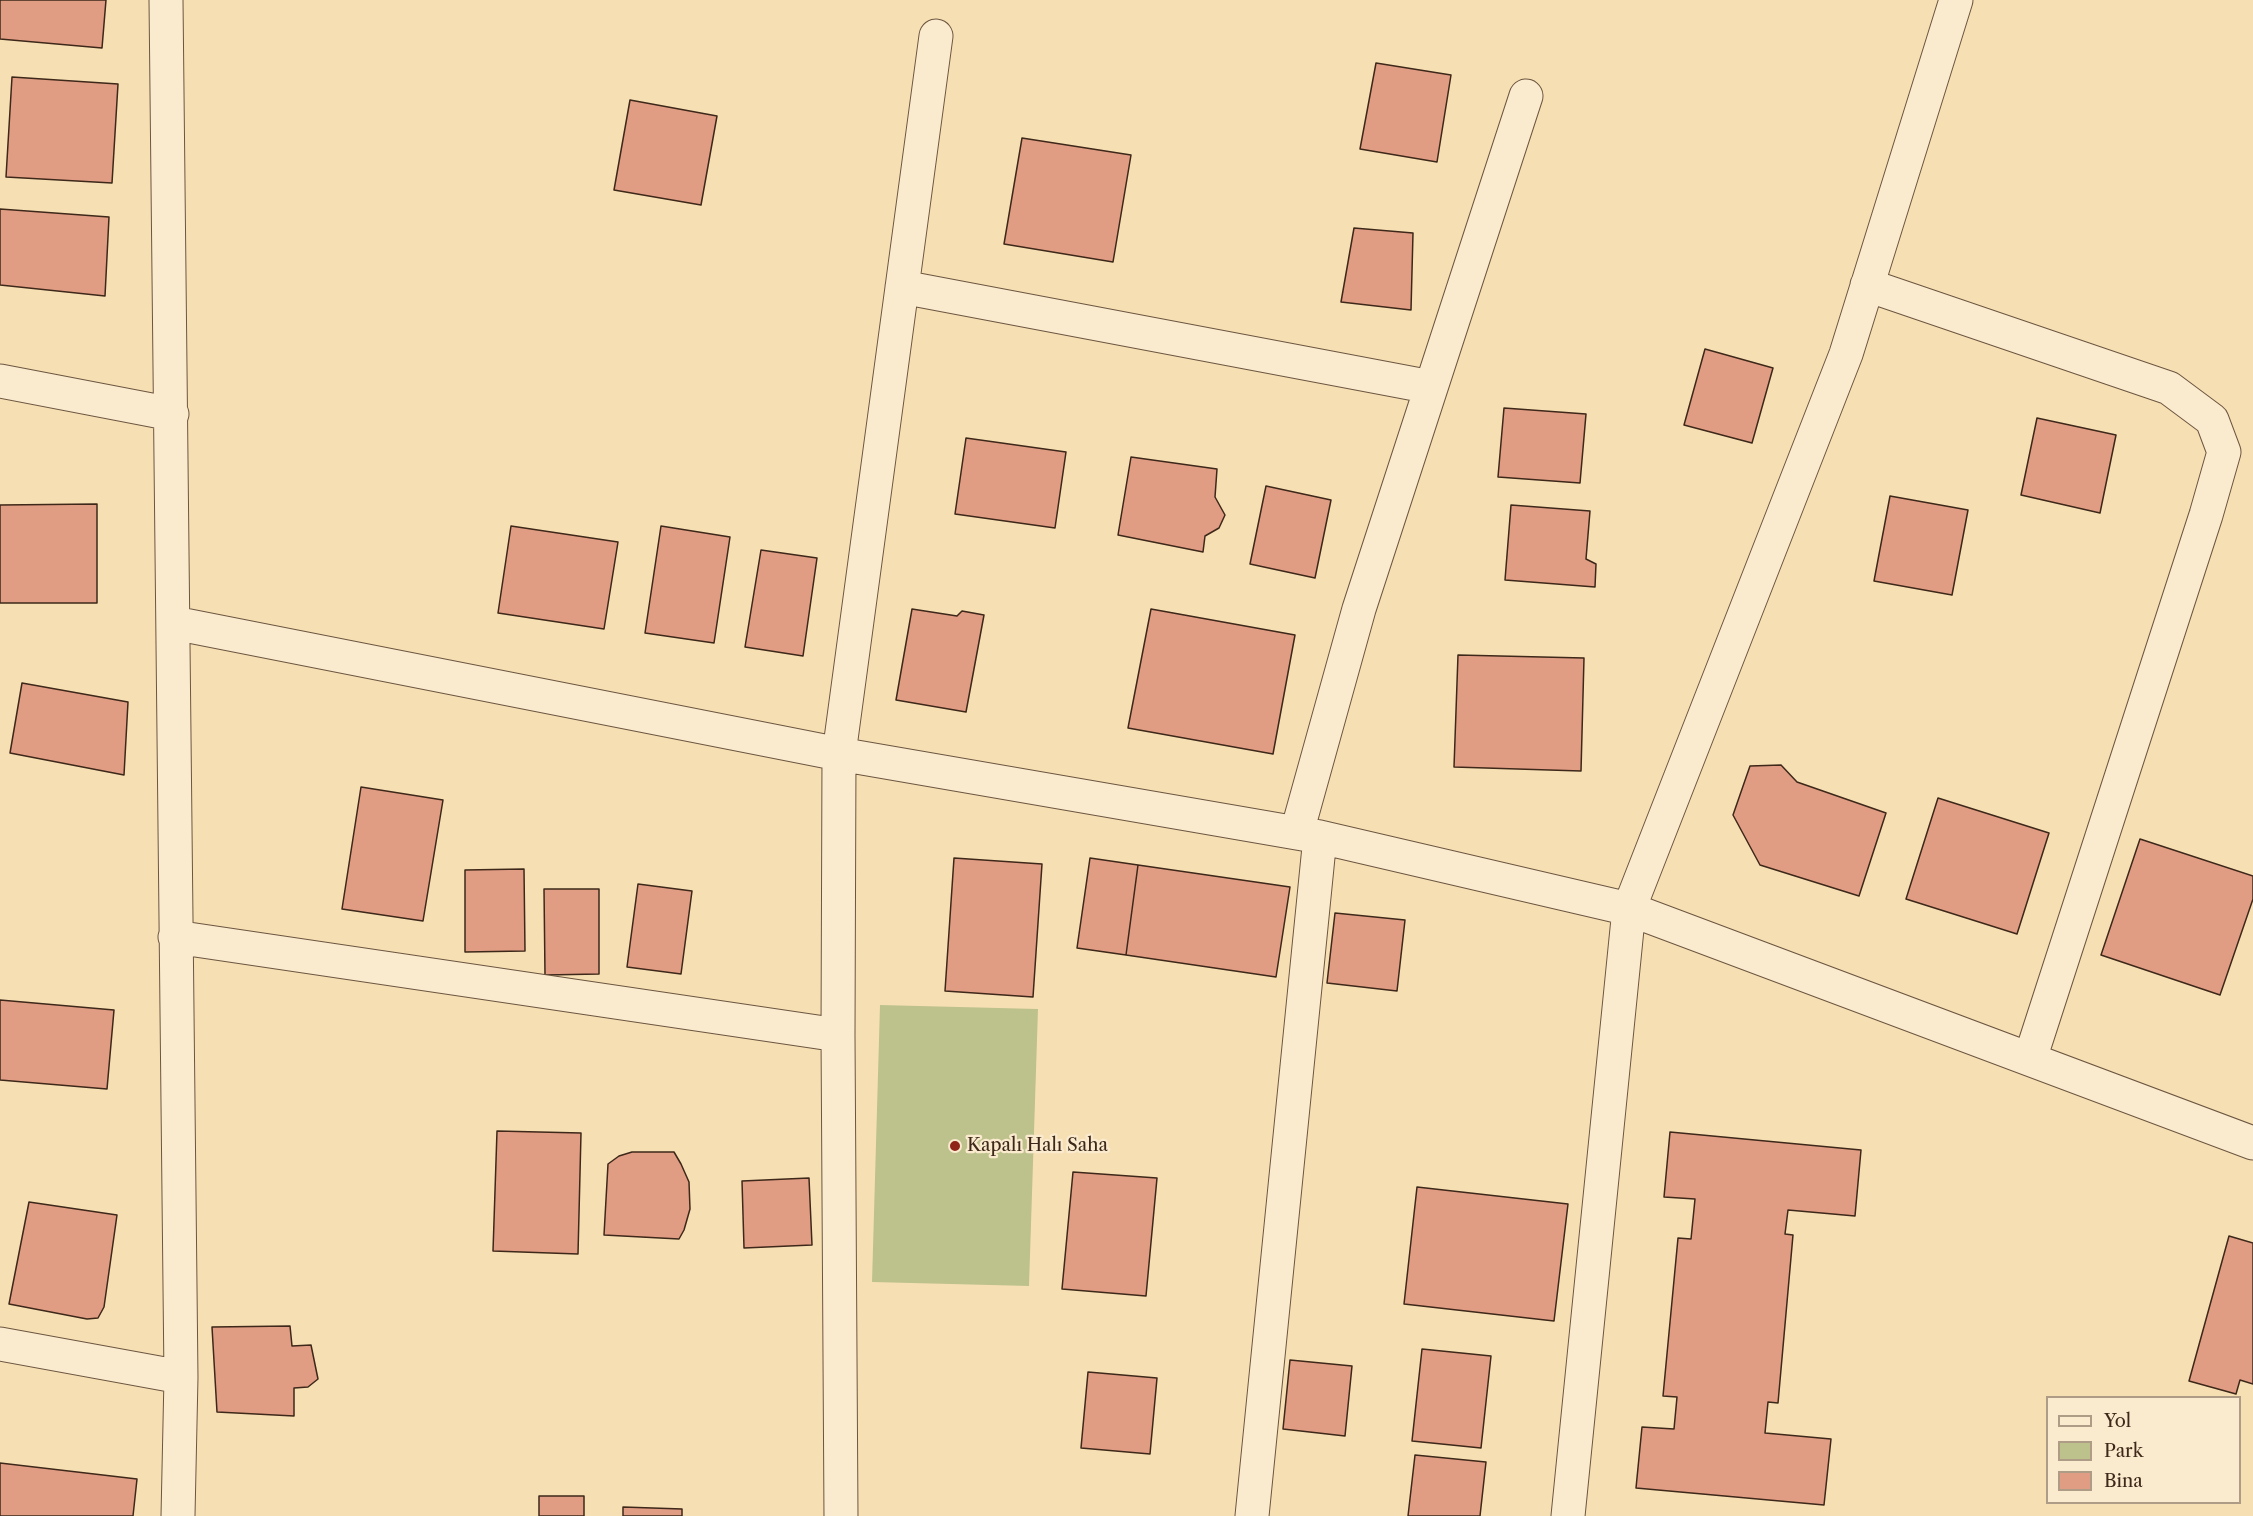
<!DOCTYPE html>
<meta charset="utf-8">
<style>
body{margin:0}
#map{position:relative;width:2253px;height:1516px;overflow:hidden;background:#f7dfb4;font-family:"Libre Caslon Text",serif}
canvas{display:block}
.legend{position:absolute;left:2046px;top:1396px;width:195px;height:108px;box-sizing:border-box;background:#faeace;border:2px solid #ae9c86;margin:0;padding:8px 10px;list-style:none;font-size:18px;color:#3d2819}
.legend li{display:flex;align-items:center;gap:12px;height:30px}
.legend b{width:30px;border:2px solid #ae9c86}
</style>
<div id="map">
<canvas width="2253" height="1516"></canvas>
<ul class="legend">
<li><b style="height:8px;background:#faeace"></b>Yol</li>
<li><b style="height:16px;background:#bdc28d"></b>Park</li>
<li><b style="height:16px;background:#e19c84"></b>Bina</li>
</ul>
</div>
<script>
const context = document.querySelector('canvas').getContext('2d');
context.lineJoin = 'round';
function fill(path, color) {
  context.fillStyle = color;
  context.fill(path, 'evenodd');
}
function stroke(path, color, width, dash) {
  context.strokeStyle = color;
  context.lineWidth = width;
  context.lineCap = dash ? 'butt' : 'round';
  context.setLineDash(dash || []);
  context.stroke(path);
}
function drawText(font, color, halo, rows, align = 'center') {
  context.font = font + ' "Libre Caslon Text",serif';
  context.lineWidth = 4.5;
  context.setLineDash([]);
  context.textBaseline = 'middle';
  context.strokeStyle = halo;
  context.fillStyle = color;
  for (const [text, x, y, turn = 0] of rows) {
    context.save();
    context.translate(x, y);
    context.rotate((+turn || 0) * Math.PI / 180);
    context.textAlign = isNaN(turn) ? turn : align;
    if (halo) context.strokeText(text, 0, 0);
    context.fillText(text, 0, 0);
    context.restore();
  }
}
const green = new Path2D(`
 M880 1005 1038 1009 1029 1286 872 1282Z`);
const building = new Path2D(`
 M0 0H106L102 48 0 39Z
 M1376 63 1451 75 1437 162 1360 149Z
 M12 77 118 84 112 183 6 177Z
 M630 100 717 116 701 205 614 190Z
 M1022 138 1131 155 1113 262 1004 244Z
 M0 209 109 217 105 296 0 285Z
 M1354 228 1413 233 1411 310 1341 302Z
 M1705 349 1773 368 1752 443 1684 425Z
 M1504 408 1586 414 1580 483 1498 477Z
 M2037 418 2116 435 2100 513 2021 495Z
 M966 438 1066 452 1055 528 955 514Z
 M1131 457 1217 469 1215 497 1225 515 1219 528 1205 536 1203 552 1118 535Z
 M1266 486 1331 500 1315 578 1250 564Z
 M1890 496 1968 510 1952 595 1874 581Z
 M97 504V603H0V505Z
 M1511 505 1590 511 1586 559 1596 564 1595 587 1505 580Z
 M511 526 618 542 604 629 498 613Z
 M661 526 730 537 714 643 645 633Z
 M761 550 817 558 803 656 745 647Z
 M912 609 957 616 962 611 984 615 966 712 896 700Z
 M1151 609 1295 635 1273 754 1128 728Z
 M1458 655 1584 658 1581 771 1454 767Z
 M22 683 128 702 124 775 10 753Z
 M1781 765 1797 782 1886 813 1859 896 1760 865 1733 815 1750 766Z
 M361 787 443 800 423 921 342 909Z
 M1938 798 2049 833 2017 934 1906 899Z
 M2140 839 2253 876V899L2220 995 2101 955Z
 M954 858 1042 864 1033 997 945 991Z
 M1090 858 1138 865 1126 955 1077 948Z
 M1138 865 1290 887 1276 977 1126 955Z
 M524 869 525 951 465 952V870Z
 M638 884 692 891 681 974 627 967Z
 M544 889H599V974L545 975Z
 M1335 913 1405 920 1397 991 1327 983Z
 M0 1000 114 1010 107 1089 0 1080Z
 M497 1131 581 1133 578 1254 493 1251Z
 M1670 1132 1861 1150 1855 1216 1788 1210 1785 1234 1793 1235 1778 1403 1768 1402 1765 1433 1831 1439 1824 1505 1636 1488 1642 1427 1674 1429 1677 1397 1663 1396 1678 1238 1691 1239 1695 1199 1664 1197Z
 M632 1152H674L681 1164 689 1182 690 1209 684 1230 679 1239 604 1235 608 1164 619 1156Z
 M1073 1172 1157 1178 1146 1296 1062 1289Z
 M809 1178 812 1245 744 1248 742 1181Z
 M1417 1187 1568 1204 1554 1321 1404 1304Z
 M29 1202 117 1215 104 1307 98 1318 87 1319 9 1304Z
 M2229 1236 2253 1243V1384L2240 1380 2236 1394 2189 1381Z
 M290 1326 292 1346 311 1345 318 1379 308 1387 294 1388V1416L217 1412 212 1327Z
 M1422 1349 1491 1356 1481 1448 1412 1441Z
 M1290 1360 1352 1366 1345 1436 1283 1429Z
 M1088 1372 1157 1378 1150 1454 1081 1448Z
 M1415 1455 1486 1462 1480 1516H1408Z
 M0 1463 137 1479 133 1516H0Z
 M539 1496H584V1516H539Z
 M623 1507 682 1509V1516H623Z`);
const minor = new Path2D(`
 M166 0 181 1377 178 1516
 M1867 285 2169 388 2212 420 2224 452 2206 515 2030 1059
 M902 287 1431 387
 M0 381 172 414
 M174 623 839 754 1320 837 1629 909 2253 1143
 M1297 832 1359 609 1526 96
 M175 937 838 1035
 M0 1344 181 1377
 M841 1516 838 1035 839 754 936 36
 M1252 1516 1320 837
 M1568 1516 1629 909 1846 354 1956 0`);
const markers = [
 [955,1146,6,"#8f2418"]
];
const poiNames = [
 ["Kapalı Halı Saha",967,1146]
];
fill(green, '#bdc28d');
fill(building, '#e19c84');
stroke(building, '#3d2819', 1.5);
stroke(minor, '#6c5640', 35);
stroke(minor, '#faeace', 33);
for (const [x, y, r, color] of markers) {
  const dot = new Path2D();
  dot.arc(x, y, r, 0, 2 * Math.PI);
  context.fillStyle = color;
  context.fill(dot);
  stroke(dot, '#faeace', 2);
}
drawText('18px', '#3d2819', '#faeace', poiNames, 'left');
</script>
